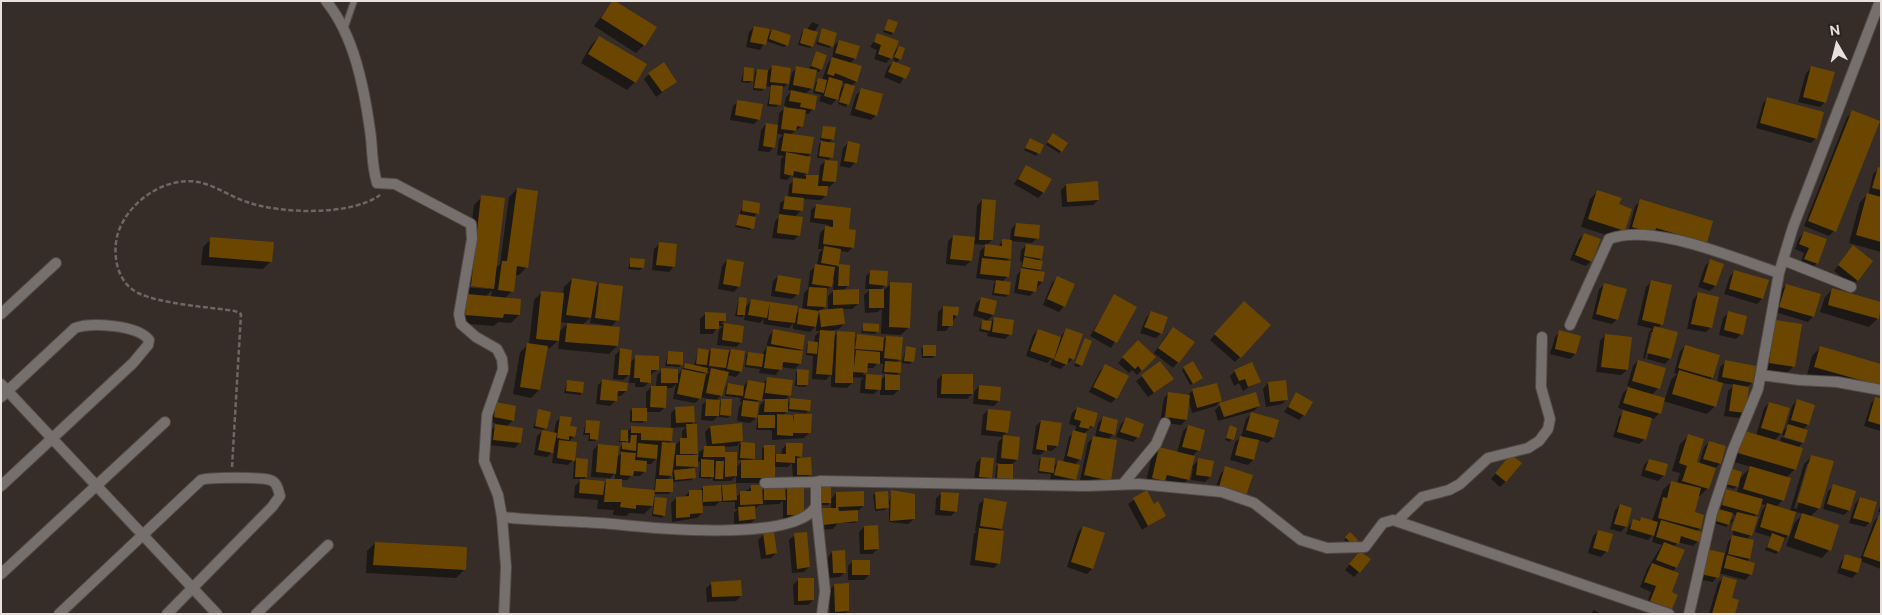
<!DOCTYPE html>
<style>
body{margin:0}
#map{position:relative;width:1882px;height:615px;overflow:hidden;background:#362d28;font-family:"DM Sans",sans-serif}
canvas{display:block}
.frame{position:absolute;inset:0;border:2px solid #e8e2df;pointer-events:none}
.north{position:absolute;left:1812px;top:20px;width:50px;height:50px;-webkit-text-stroke:4px #2c231e;paint-order:stroke;rotate:352deg;font-size:14px;font-weight:700;line-height:20px;text-align:center;color:#e8e2df}
.north::after{content:'';display:block;margin:auto;width:18px;height:22px;background:#e8e2df;clip-path:polygon(50% 0,100% 100%,50% 72%,0 100%)}
</style>
<div id="map">
<canvas width="1882" height="615"></canvas>
<div class="frame"></div>
<div class="north">N</div>
</div>
<script>
const context = document.querySelector('canvas').getContext('2d');
context.lineJoin = 'round';
function fill(path, color) {
  context.fillStyle = color;
  context.fill(path, 'evenodd');
}
function stroke(path, color, width, dash) {
  context.strokeStyle = color;
  context.lineWidth = width;
  context.lineCap = dash ? 'butt' : 'round';
  context.setLineDash(dash || []);
  context.stroke(path);
}
const shadow = new Path2D(`
 M613 1 644 45 636 53 594 26Z
 M888 20 893 33 891 35 883 32Z
 M812 22 819 25 814 32 812 46 810 48 798 45 802 32 807 30Z
 M754 27 767 36 772 30 787 45 784 47 766 41 760 50 746 47 749 32Z
 M822 30 831 46 829 48 816 44Z
 M878 35 893 53 899 47 900 59 896 63 909 69 900 84 884 77 888 67 895 60H893L895 54 886 63 874 59 877 50 870 47Z
 M599 37 635 82 627 90 581 63 591 45Z
 M839 41 855 58 850 64 861 67 856 82 851 86 854 87 846 107 838 104 840 96 831 105 819 101 821 95 813 93 816 82 822 80 828 63 832 59 834 46ZM842 83 845 84 839 90Z
 M816 52 821 69 819 72 815 71 812 88 805 94 813 109 808 114 804 113 802 126 790 135 810 154 807 157V173L804 176 819 177 820 166 827 159 817 158 819 144 823 140H820L823 127 833 139 829 143 831 157 827 161 835 182 829 187 827 186 826 195 821 200 803 199 801 210 794 218 799 235 794 240 772 238 775 221 782 214H779L780 203 788 198 789 185 794 180 803 179 791 176 787 180 780 179 781 159 784 156 777 155 779 139 783 135 776 133 774 147 769 152 758 151 761 130 766 124 778 126 779 113 787 106H784L786 97 792 91 788 90 792 73 797 67 809 70Z
 M772 67 788 83 782 89 777 107 767 106 771 87 765 86 762 91 753 90 755 72 757 70 768 71Z
 M744 68 752 81 749 83 741 82Z
 M1811 68 1825 102 1820 107 1798 102 1806 73Z
 M649 74 676 82 656 97 644 79Z
 M862 90 876 115 871 120 850 115 856 95Z
 M1768 98 1816 138 1811 143 1756 128 1763 103Z
 M738 101 759 119 754 124 730 120 733 106Z
 M1853 112 1834 231 1829 236 1804 226 1847 117Z
 M1051 137 1061 151 1059 153 1046 145Z
 M1030 140 1042 145 1036 156 1024 150Z
 M848 143 855 162 850 168 840 166 843 148Z
 M1026 166 1043 193 1038 198 1014 184Z
 M1878 169H1881V252L1849 243 1860 202 1869 193 1873 174Z
 M1066 185 1098 200 1093 205 1062 207 1061 190Z
 M517 189 527 267 519 275H515L512 291 505 298 519 315 511 323 498 322 494 326 457 323 463 294 474 205 482 197 496 268 500 264 509 197ZM465 284 488 287V289L464 287ZM492 290 491 297H485Z
 M1598 191 1618 205 1624 230 1616 238 1581 227 1590 199Z
 M982 200 992 240 986 246 998 247 1003 240 1010 241 1011 229 1016 224 1037 238 1032 243 1011 241 1009 258 1006 261 1008 276 1002 282 1008 295 1006 297 992 295 994 283 997 281 976 278 980 251 986 245 973 244 971 261 965 266 946 264 948 241 954 236 975 239 977 206Z
 M1641 201 1706 242 1700 248 1628 232 1635 206Z
 M744 202 757 213 753 218 750 230 735 227Z
 M817 205 847 230 853 247 848 252 840 251 837 268 840 265 848 286 843 291 858 304 852 309H842L844 324 839 329 826 332 834 337 838 332 853 339 857 336 882 341 886 337 900 359 896 363 899 372 896 376 899 390 893 395H880V388L874 394 860 393 861 380 864 378 852 377V383L847 388 831 387V374L826 380 812 379 813 356 806 355 807 344 814 343 815 336 820 331H816V326L810 332 793 329V323L789 328 763 324 764 319 760 323 744 320 745 314 742 317 735 316 739 298 745 308 751 301 796 307 795 314 802 310 804 293 808 289 810 271 817 266 819 253 823 249H818L820 233 825 228H828L829 225 810 222 811 210ZM832 280H834L833 291 828 296V311L820 312 825 307 826 291 831 286ZM878 363 883 364 882 373 887 374 880 381 881 376 863 375 866 368H873Z
 M1804 233 1817 263 1812 268 1800 264 1804 253 1795 249 1799 238Z
 M1584 234 1591 261 1586 266 1570 260 1579 239Z
 M211 239 271 261 263 269 201 265 203 247Z
 M659 244 674 266 669 272 652 270 654 249Z
 M1027 245 1041 258 1038 261 1040 270 1037 272 1042 282 1030 296 1014 293 1017 275 1022 269H1021L1022 262 1020 261 1021 250Z
 M1848 252 1857 280 1852 285 1834 271Z
 M631 259 643 267 640 270 628 269Z
 M727 260 739 286 734 292 718 289 722 266Z
 M1710 261 1722 265 1715 286 1710 291 1698 287 1705 266Z
 M871 271 885 285 880 290H884L891 284 909 327 901 335 881 334 882 308 878 312 865 313 864 295 871 289H865L866 276Z
 M1735 271 1767 281 1762 299 1757 304 1724 294 1730 276Z
 M778 276 798 294 792 299 771 296 773 281Z
 M1057 278 1064 306 1059 312 1043 305 1052 283Z
 M572 279 594 289 599 284 617 320 612 326 590 323 591 317 582 325 617 346 609 354 558 349 559 340 550 348H546L539 390 531 398 513 394 520 352 529 344 534 300 542 292 563 294 564 287ZM560 322 568 323 559 332Z
 M1651 282 1662 324 1658 328 1670 358 1665 364 1647 359 1654 332H1651L1645 359 1643 358 1649 332 1653 329 1637 325 1646 287Z
 M1605 284 1617 319 1612 324 1592 319 1599 289Z
 M1786 285 1813 316 1808 322 1775 312 1781 290Z
 M1833 289 1881 303 1877 319 1869 327 1820 312 1825 297Z
 M1698 294 1711 327 1706 332 1687 329 1693 299Z
 M1115 296 1135 307 1111 348 1090 336Z
 M982 298 993 315 986 322H991L995 318 1010 334 1005 339 987 336 988 333 979 331 981 323 985 319 973 316 976 303Z
 M943 307 957 315 946 331H937L938 312Z
 M1239 308 1240 357 1235 362 1210 340Z
 M1151 312 1161 333 1156 338 1140 333 1146 318Z
 M1729 312 1741 334 1736 339 1719 335 1723 318Z
 M705 314 725 320 721 324 742 327 741 342 736 347 717 345 719 330 723 326H718L713 334H700V319Z
 M1776 322 1794 366 1786 374 1762 371Z
 M864 325 877 332 875 334 861 333Z
 M1066 329 1073 359 1060 369 1050 365 1053 358 1047 363 1026 356 1033 335 1038 330 1060 338Z
 M774 330 801 349 799 352 800 363 795 369 781 367 776 375 759 373 760 369 745 367 746 355 748 353 762 355 766 348 769 336Z
 M1560 332 1575 354 1570 359 1550 354 1555 337Z
 M1168 333 1178 362 1173 368 1154 353Z
 M1605 335 1630 338 1627 370 1621 375 1596 372 1600 341Z
 M1085 340 1081 365 1079 367 1074 366Z
 M1138 342 1154 357 1137 375 1132 370 1129 373 1118 363Z
 M924 346 935 355 933 358H922L921 349Z
 M1685 346 1712 378 1709 380 1717 383 1720 367 1725 362 1752 383 1748 386 1744 413 1739 418 1724 416 1728 391 1734 385 1722 383 1715 406 1707 414 1663 401 1659 413 1654 419 1651 418 1645 439 1639 444 1613 437 1619 417 1625 410 1618 408 1623 393 1630 386H1627L1633 366 1638 361 1658 388 1652 395 1665 399 1671 380 1677 374 1674 373 1680 351Z
 M906 348 913 361 910 364 902 363Z
 M1820 348 1881 386 1873 394 1807 375 1812 356Z
 M712 349 727 355 731 350 741 371 736 377 727 375 721 395 716 401 719 403 722 400 730 415 728 418 719 417V415L713 421 701 420 702 405 708 399 701 397 695 403 673 399 676 384 672 388H666L665 407 660 412H646L643 423 630 422V411L633 409H646V392L651 387H656L657 375 662 370 677 376 685 365 694 366 698 350 710 351ZM706 371 710 372 706 375 703 374Z
 M620 350 629 363 636 357 657 370 650 375 649 382 644 387H635V383H629L630 374 623 380 613 379 615 355Z
 M668 352 681 364 679 367 665 366Z
 M1160 363 1167 384 1148 397 1136 381Z
 M1105 365 1116 398 1111 403 1089 392 1100 371Z
 M1184 368 1199 380 1190 385 1182 370Z
 M798 370 807 385 805 387 795 386 796 372Z
 M1235 371 1259 381 1243 391 1239 383 1234 386 1230 376Z
 M942 375 972 394 967 399 937 398V380Z
 M768 379 789 396 785 400 787 404 791 400 809 410 806 413 787 411 783 416H810L809 433 804 438 772 440V430H756L760 405 766 399H758L756 418 750 423 737 421 739 407 742 403 740 402 741 398 725 396 726 387 728 384 743 387 748 381 762 384Z
 M603 380 626 391 621 396H616V400L610 406 596 404 598 385Z
 M567 382 582 393 580 395 564 393Z
 M1268 383 1287 399 1282 404 1266 407 1263 389Z
 M979 386 999 400 994 406 973 404 974 392Z
 M1193 390 1221 400 1216 406 1192 413 1189 400 1186 420 1181 425 1160 422 1164 398 1169 393 1187 396Z
 M1296 394 1304 415 1299 420 1284 412Z
 M1876 398 1881 399V431L1864 426 1871 403Z
 M1797 401 1808 424 1803 430V442L1798 448 1795 469 1786 478 1783 500 1776 507 1790 511 1804 464 1812 456 1819 508 1810 517 1829 550 1822 558 1786 546 1795 522 1803 514 1794 511 1788 535 1778 552 1776 554 1765 550 1771 537 1755 532 1762 510 1766 505 1761 504 1754 518 1751 535 1747 539 1749 559 1746 562 1753 564 1750 575 1745 580 1719 573 1713 582 1696 579 1706 550 1725 555 1728 542 1732 537 1737 517H1734L1728 536 1732 521 1726 527 1714 523 1726 495H1723L1719 510 1722 495 1727 490 1737 493 1740 483 1734 489 1724 486 1728 472 1739 479 1751 467 1731 461 1737 440 1756 436 1764 408 1769 403 1788 408 1780 434 1789 425H1787L1792 406ZM1783 431 1782 435 1802 441V443L1781 437 1780 442 1774 441ZM1807 464H1810L1797 509 1794 508ZM1731 514 1736 515 1729 522Z
 M497 404 513 420 506 427 520 442 515 448 489 445 490 431 497 424 489 422 491 409Z
 M1220 405 1259 406 1254 411 1218 421 1215 410Z
 M676 408 694 421 689 426 696 453 693 456 699 457V452L707 447 705 432 710 427 742 440 737 446 724 447 723 453 736 467 743 460H738L739 444H754L753 458 750 462 762 461V449L765 446 773 458 776 455H781L782 449 787 444 801 456 798 459 810 474 805 480H793L792 463 788 467H773L768 483H736V476L731 481H713V476L710 479 699 478 700 462H696L692 480 672 482 671 492 669 494H653V501L656 498 664 515 662 518 652 516 653 505 644 514 630 513 626 516 613 515 614 510 597 509 598 500 574 498 575 486 582 479H573L574 462 576 459 586 477 582 481 605 482 609 478 591 477 593 450 598 445 616 458 623 452 620 451 621 446 624 442H619L621 432H627L632 427 671 441 668 444 675 445 682 439V431L686 427 671 428V413ZM629 438 628 444H623ZM657 458 654 492 621 489V480H627L631 476H640L645 471 646 464H651ZM615 473V480H608ZM673 474V480H667Z
 M1077 408 1093 426 1083 434 1080 459 1074 465 1075 480 1070 485 1050 480 1051 474 1038 473 1039 460 1041 458 1053 467 1058 462 1063 463 1069 437 1075 432 1076 426 1069 424 1072 413Z
 M988 410 1007 432 1003 436 1019 438 1017 460 1012 464 1011 478 1009 480H995L996 467 1000 463H996L998 442 1003 437 981 435 983 415Z
 M539 411 546 428 543 430 533 428Z
 M1251 414 1273 438 1268 443 1258 440 1253 460 1248 465 1230 460 1235 442 1241 437 1246 419Z
 M561 417 574 436 568 443 573 460 568 465 552 463 554 450 547 457 534 455 537 436 542 431 554 433 556 422Z
 M1103 418 1113 434 1108 440 1110 480 1105 485 1080 480 1088 442 1095 437 1098 423Z
 M1126 419 1138 437 1133 442 1116 437 1121 424Z
 M586 421 597 439 595 441H588L589 435H583Z
 M1041 421 1057 446 1052 451 1046 450 1040 455 1032 454 1036 426Z
 M1188 426 1198 450 1192 457 1191 467 1199 460 1210 477 1205 482 1191 480 1193 468H1191L1188 480 1180 488 1145 485 1152 456 1160 449 1177 453 1183 431Z
 M1231 427 1236 428 1230 442 1225 440Z
 M1688 436 1695 463 1699 464 1704 447 1709 442 1720 463 1715 469 1708 488 1700 496 1698 495 1693 513 1700 528 1696 532 1698 541 1693 546 1678 542 1674 547 1676 568 1672 572 1671 609 1666 614 1646 606 1651 592 1640 587 1647 569 1662 545 1652 542 1654 534 1648 540 1626 534 1629 526 1634 520 1638 522 1641 518 1652 521 1663 490 1671 482 1677 483 1680 473 1672 471 1680 444Z
 M981 458 991 478 986 483 974 482 976 463Z
 M1649 460 1664 475 1658 481 1641 476 1644 465Z
 M1506 461V481L1500 487 1491 479Z
 M1226 468 1251 476 1214 492 1221 473Z
 M723 486 735 497 752 487 761 492 765 488 784 492 788 488 798 519H783V501L779 504 760 505 754 509 755 519 750 524 734 525V513L738 509H735V502H721V500L715 506H702V513L697 518 672 522 671 503 676 498 684 497 690 491H699L704 487 720 489Z
 M1834 486 1849 510 1844 515 1823 509 1828 491Z
 M819 487 830 500 836 493 863 506 858 511 857 520 855 523H838L833 529 818 530 817 515 822 509H831V501L828 505H817Z
 M892 492H901V497L914 519 908 524 889 522V506L885 510 875 511 873 495 876 493 889 501Z
 M1146 492 1153 505 1164 516 1142 530 1128 504Z
 M942 493 956 511 951 516 935 515 936 498Z
 M1860 498 1870 522 1865 527 1849 523 1855 504Z
 M985 499 1005 503 1001 529 998 532 999 563 994 568 970 565 974 534 977 531H975L979 504Z
 M1881 504V512H1878Z
 M1620 505 1626 526 1621 532 1610 529 1615 510Z
 M1879 516 1881 569 1860 561 1857 573 1852 578 1837 573 1841 561 1846 556 1860 560 1874 521Z
 M864 527 878 549 872 554H860L859 532Z
 M1083 527 1092 569 1087 574 1067 567 1078 532Z
 M1598 531 1611 535 1606 552 1601 557 1588 553 1593 536Z
 M764 534 776 553 771 558 761 559 758 540Z
 M1350 534 1357 540 1350 546 1344 540Z
 M795 535 809 567 804 572 792 573 789 540Z
 M375 543 464 570 456 578 366 573 367 551Z
 M832 552 845 572 840 577 829 578 827 558Z
 M1355 558 1369 560 1354 577 1345 570Z
 M853 561 869 575 864 580H848V566Z
 M1723 578 1734 614H1709L1718 583Z
 M798 580 813 600 808 605H794L793 585Z
 M712 583 741 596 736 601 707 602 706 588Z
 M835 585 848 611 845 614H830L829 590Z
 M1594 610 1602 614H1591Z`);
const building = new Path2D(`
 M612 1H615L657 27 645 46 601 18Z
 M888 19 898 22 894 33 884 30Z
 M754 26 770 29 766 45 750 42Z
 M804 28 818 32 813 47 800 43Z
 M822 28 837 33 833 47 818 42Z
 M772 29 791 35 788 46 769 39Z
 M877 33 899 41 892 59 878 54 881 45 874 42Z
 M599 36 647 64 636 83 588 54Z
 M839 40 860 46 856 59 835 53Z
 M899 46 905 48 901 60 894 57Z
 M816 51 827 55 822 70 811 66Z
 M832 57 862 66 857 82 835 73 834 76 827 74Z
 M893 61 911 68 906 79 888 72Z
 M664 62 677 82 662 92 648 73Z
 M772 65 791 68 789 84 770 82Z
 M796 66 817 70 813 89 793 85Z
 M1811 66 1835 72 1826 103 1803 97Z
 M744 67 754 68 753 81H743Z
 M757 69 768 70 766 89 754 88Z
 M829 77 843 81 838 100 824 96Z
 M818 78 827 80 824 93 815 91Z
 M845 83 855 86 849 105 839 102Z
 M771 85 783 86 781 105 769 104Z
 M861 88 883 94 877 116 855 109Z
 M791 90 817 96 815 110 800 107 801 103 789 101Z
 M1767 97 1824 112 1817 139 1760 123Z
 M737 100 763 104 760 120 735 115Z
 M784 107 806 110 803 127 797 126 796 131 781 129Z
 M1852 110 1880 121 1836 232 1808 221Z
 M766 123 778 125 775 148 763 146Z
 M823 126 836 127 834 140 821 138Z
 M784 133 814 137 811 154 781 151Z
 M1053 133 1068 143 1062 152 1047 142Z
 M1030 138 1044 145 1040 154 1025 148Z
 M821 141 835 143 833 158 819 156Z
 M848 141 860 144 857 163 844 161Z
 M786 152 811 157 808 174 794 171 793 176 784 174Z
 M825 160 838 161 836 182 822 181Z
 M1026 165 1052 179 1044 193 1018 179Z
 M1878 167 1881 168V190L1872 188Z
 M806 175H819L818 186H828L827 196 792 193 793 178 806 179Z
 M1098 181 1099 200 1067 202 1066 184Z
 M517 188 538 191 528 268 517 266 514 292 498 290 502 261H507Z
 M1597 190 1622 198 1619 204 1632 209 1625 231 1588 219Z
 M1867 193 1881 197V242L1856 235Z
 M481 195 505 198 494 289 471 286Z
 M785 196 804 198 803 211 783 209Z
 M982 199 996 200 993 240H979Z
 M1640 199 1713 221 1707 243 1656 228 1655 234 1632 227Z
 M743 200 760 203 759 214 742 211Z
 M816 204 851 208 849 229 856 230 854 248 823 244 825 226 833 227V220L814 218Z
 M739 214 756 217 754 229 736 225Z
 M779 214 803 217 800 236 777 233Z
 M1016 223 1040 225 1039 239 1014 236Z
 M1804 231 1827 239 1818 264 1804 259 1809 248 1799 244Z
 M1584 233 1601 239 1592 262 1575 255Z
 M953 235 975 237 972 261 950 259Z
 M210 237 274 242 272 262 209 257Z
 M1002 239 1012 240 1011 259 984 256 985 244 1002 246Z
 M659 242 677 244 675 267 656 265Z
 M1026 244 1044 246 1042 259 1024 256Z
 M1853 245 1873 261 1858 281 1838 265Z
 M824 246 841 249 839 264 850 265 849 286H838L839 266 821 263Z
 M1024 257 1043 261 1041 270 1022 267Z
 M630 258 645 259 644 268 630 267Z
 M982 258 1011 261 1009 277 980 274Z
 M727 259 744 262 740 287 723 284Z
 M1710 259 1724 264 1716 286 1703 282Z
 M815 264 835 267 832 287 812 284Z
 M1021 268 1045 272 1043 282 1038 281 1036 292 1018 289Z
 M870 270 888 271 887 286 869 284Z
 M1734 270 1769 280 1763 299 1729 289Z
 M778 275 801 279 799 295 775 291Z
 M1057 276 1075 284 1065 307 1047 299Z
 M572 278 597 282 591 318 566 315Z
 M996 280 1011 282 1009 295 994 293Z
 M1651 280 1672 285 1663 325 1642 320Z
 M890 282 912 283 910 328 889 327Z
 M599 283 623 286 619 321 595 318Z
 M1604 283 1627 289 1618 320 1596 314Z
 M1786 284 1821 294 1814 317 1779 307Z
 M809 287 827 288 826 307 807 306Z
 M1832 288 1881 302 1879 319 1828 305Z
 M859 289V304L833 305V290Z
 M869 289H884V308H869Z
 M541 291 564 293 559 341 536 339Z
 M1698 292 1719 297 1712 328 1691 324Z
 M467 294 521 299 520 315 504 314 503 318 465 315Z
 M1114 294 1137 307 1117 343 1094 331Z
 M739 297 747 298 745 315H737Z
 M981 297 997 301 994 315 978 311Z
 M751 299 770 302 767 318 748 315Z
 M1244 301 1271 325 1241 358 1214 334Z
 M770 302 798 306 795 323 768 320Z
 M943 306 959 307 958 316 953 315V326H942Z
 M799 308 819 311 816 327 797 324Z
 M843 308 845 324 821 327 819 310Z
 M1151 311 1168 317 1162 334 1144 327Z
 M1728 311 1747 316 1743 335 1724 330Z
 M705 312 726 313V321H719V329H705Z
 M994 317 1014 320 1012 335 992 332Z
 M982 320 992 321 990 331 981 329Z
 M1775 320 1802 324 1795 367 1769 363Z
 M567 323 620 327 618 346 565 342Z
 M724 323 744 326 742 343 722 340Z
 M863 323 879 324V332L863 331Z
 M1654 326 1678 332 1671 359 1647 353Z
 M1173 327 1195 342 1179 363 1158 348Z
 M1066 328 1083 334 1074 360 1069 358 1067 365 1054 360Z
 M773 329 805 335 803 350 771 344Z
 M1038 329 1061 337 1054 359 1030 351Z
 M820 330 835 331 832 375 816 374Z
 M1559 330 1581 336 1576 354 1555 349Z
 M837 331 855 332 854 368 856 350 880 352V364L868 363 867 373 853 372V383H835Z
 M857 334 884 337 883 351 855 349Z
 M1605 334 1632 337 1628 370 1601 367Z
 M886 336 903 337 901 360 884 358Z
 M1085 338 1092 341 1082 366 1075 363Z
 M1138 340 1156 357 1142 371 1138 366 1135 369 1122 357Z
 M808 341 818 342 817 354 807 353Z
 M527 343 548 346 540 390 520 387Z
 M923 345H936V356H923Z
 M1685 345 1720 355 1713 378 1678 368Z
 M767 346 803 351 801 364 783 362 782 370 764 368Z
 M906 346 916 348 914 362 904 361Z
 M1820 346 1881 364V386L1814 367Z
 M620 348 632 350 630 375H618Z
 M698 348 709 350 707 365 696 364Z
 M711 348 729 350 726 368 709 366Z
 M731 349 745 351 742 372 727 369Z
 M668 351 683 352V365L667 364Z
 M748 352 764 354 762 367 746 365Z
 M635 355 659 356V370H651V383L640 382V378H634Z
 M1638 360 1666 368 1660 389 1632 381Z
 M1725 360 1756 366 1753 383 1722 377Z
 M885 361 901 362V373L884 372Z
 M1160 361 1174 379 1154 393 1141 375Z
 M1193 361 1203 378 1193 384 1183 367Z
 M1252 362 1261 382 1248 387 1245 379 1239 381 1234 370Z
 M685 363 708 368 707 373 684 368Z
 M1105 364 1129 376 1117 399 1093 387Z
 M661 368 678 369V383H661Z
 M711 368 729 372 722 396 706 393Z
 M682 369 706 374 701 399 677 394Z
 M797 369 809 370 808 385H797Z
 M1679 370 1723 383 1716 407 1672 394Z
 M866 374 882 375 881 390 865 389Z
 M885 374 900 375V390H885Z
 M942 374H973V394H941Z
 M767 377 793 380 791 396 765 393Z
 M602 379 628 383 627 391H618L617 401 600 400Z
 M567 380 584 382 583 393 566 391Z
 M748 380 765 383 762 401 744 398Z
 M1286 380 1288 400 1270 402 1268 382Z
 M728 383 744 386 743 396 726 394Z
 M1217 383 1222 401 1197 408 1192 389Z
 M1733 384 1749 387 1746 413 1729 411Z
 M979 385 1001 387 1000 401 978 399Z
 M651 386H667L666 408 650 407Z
 M1628 387 1665 398 1661 414 1623 403Z
 M1168 392 1190 395 1187 420 1165 417Z
 M1256 392 1260 406 1224 417 1219 403Z
 M1296 392 1313 402 1305 416 1288 407Z
 M1875 397 1881 398V425L1868 421Z
 M790 398 811 400 810 411 789 409Z
 M706 399 720 400 719 416H705Z
 M721 399H732L731 416 720 415Z
 M765 399H788V412H764Z
 M1797 399 1815 405 1809 425 1791 420Z
 M743 400 759 402 757 418 741 416Z
 M496 402 516 406 514 421 494 417Z
 M1769 402 1790 408 1782 434 1761 428Z
 M694 406 695 422 676 423 675 407Z
 M1077 407 1098 413 1094 427 1090 426 1089 429 1079 427 1081 421 1074 419Z
 M632 408H647V421H632Z
 M538 409 551 412 547 429 535 426Z
 M988 409 1011 411 1008 433 986 430Z
 M1623 410 1652 418 1646 440 1617 432Z
 M1251 412 1279 420 1274 438 1246 430Z
 M777 414 793 415 794 422V414H812L811 433H793V436L777 435Z
 M758 415H775V428H758Z
 M560 416 572 417 570 426 577 427 575 437 569 436V440L557 438Z
 M1103 416 1118 420 1115 435 1099 431Z
 M1126 417 1144 424 1139 438 1120 432Z
 M586 420 600 421 598 440 590 439V433H585Z
 M1041 420 1062 423 1058 446 1047 445V451L1036 449Z
 M742 423 743 441 712 444 710 426Z
 M495 424 523 428 521 443 493 440Z
 M686 424H697L698 454H680V438H687Z
 M1788 424 1808 430 1804 443 1784 437Z
 M1188 425 1205 430 1200 451 1182 447Z
 M1230 425 1237 428 1234 440 1226 438Z
 M631 426 673 428 672 441 641 440V433H631Z
 M542 430 557 433 553 453 538 450Z
 M621 430H628V441H620Z
 M1073 430 1087 434 1081 460 1067 456Z
 M1745 431 1803 448 1796 470 1738 453Z
 M1688 434 1704 439 1697 462 1716 468 1709 489 1682 481 1687 466 1679 463Z
 M631 435H637L636 451 622 449V442L630 443Z
 M1003 435 1020 437 1018 460 1001 458Z
 M1093 436 1117 440 1111 481 1084 475Z
 M1240 436 1259 440 1254 460 1235 455Z
 M559 440 577 442 575 461 557 458Z
 M1709 441 1726 446 1721 464 1703 459Z
 M662 442 676 443 672 476 659 475Z
 M741 442 755 443V459L740 458Z
 M638 443 658 445 657 459 637 457Z
 M786 443H803L802 457 795 456V463L776 462V454H786Z
 M598 444 619 446 616 474 596 472Z
 M764 445H775V478H741V460H764Z
 M704 446H725V452H737V476L725 477V457H703Z
 M1159 447 1195 456 1189 480 1167 475 1165 481 1152 478Z
 M621 452 636 453 635 460 647 461 646 472 634 471 633 476 620 475Z
 M1511 454 1522 463 1506 482 1495 473Z
 M676 455H698V467L676 466Z
 M1811 455 1834 461 1820 509 1797 502Z
 M811 457 812 475H797V458Z
 M981 457 994 458 992 478 979 477Z
 M1041 457 1055 458 1054 473 1039 471Z
 M576 458 588 459 587 477H575Z
 M1198 458 1214 461 1211 477 1196 475Z
 M701 459 714 460V477H701Z
 M1649 459 1668 464 1665 476 1645 470Z
 M1058 460 1080 465 1076 480 1054 475Z
 M716 461H724L723 479H715Z
 M998 464H1013V479L997 478Z
 M1225 466 1253 475 1246 496 1219 487Z
 M1750 466 1791 478 1784 501 1743 489Z
 M695 468 696 478 675 480 674 470Z
 M1730 468 1742 472 1738 487 1726 484Z
 M580 479 605 481 603 495 579 493Z
 M606 479H622V487L655 490 653 506 636 505V509L620 507 621 502H604Z
 M656 479H673V492H655Z
 M1671 481 1701 488 1695 512 1704 515 1701 529 1658 518 1663 497 1667 498Z
 M736 484 737 500 723 501 722 485Z
 M1833 484 1856 491 1850 511 1827 504Z
 M721 485 722 501 703 502V486Z
 M751 485H762L763 504 740 505V491H751Z
 M785 486 786 500H764V487Z
 M818 486H831V503H818Z
 M787 487H804V515H787Z
 M1726 489 1763 499 1758 515 1722 505Z
 M689 490H702L703 513 690 514V517L676 518V497L689 496Z
 M891 490 915 494V519L890 521Z
 M1147 490 1154 504 1158 501 1166 516 1148 526 1133 498Z
 M864 491V506L838 507 839 511 858 510V521L823 525 822 508H836V492Z
 M888 491 889 508 876 509 875 492Z
 M941 492 959 493 957 512 940 510Z
 M655 497 667 498 665 516 653 514Z
 M1860 497 1877 502 1871 523 1853 518Z
 M984 498 1007 502 1002 529 980 526Z
 M1767 503 1796 512 1789 536 1760 527Z
 M1620 504 1632 508 1627 527 1614 524Z
 M755 506 756 519 739 521 738 507Z
 M1719 509 1733 513 1729 525 1716 521Z
 M1737 512 1758 517 1752 536 1731 530Z
 M1802 513 1839 525 1831 551 1794 538Z
 M1879 515H1881V562L1863 556Z
 M1641 517 1658 522 1654 536 1630 529 1633 519 1640 521Z
 M1661 520 1702 532 1699 542 1681 536 1679 544 1656 537Z
 M878 525 879 549 864 550V526Z
 M1083 526 1105 533 1093 569 1071 562Z
 M979 528 1004 531 1000 564 975 560Z
 M1598 530 1613 534 1608 552 1593 548Z
 M774 532 777 553 766 555 763 533Z
 M807 532 810 567 797 569 794 533Z
 M1350 532 1358 540 1353 545 1345 537Z
 M1772 533 1785 538 1779 552 1767 547Z
 M1732 535 1754 540 1750 559 1728 554Z
 M375 542 467 547 466 570 373 565Z
 M1664 542 1685 550 1677 568 1656 560Z
 M1706 549 1725 553 1719 578 1700 574Z
 M845 550 846 573H833L832 551Z
 M1360 551 1371 559 1360 573 1349 564Z
 M1845 554 1862 559 1858 573 1841 568Z
 M1727 555 1755 563 1752 575 1724 568Z
 M852 560H870V575H852Z
 M1652 563 1679 573 1672 592 1678 595 1672 609 1650 601 1656 586 1644 582Z
 M1723 576 1737 580 1732 598 1739 600 1735 614H1712Z
 M798 578H814V600L798 601Z
 M741 580 742 596 712 597 711 582Z
 M849 583V611L835 612 834 584Z`);
const path = new Path2D(`
 M232 467 241 314 235 311C208 307 161 304 138 293 116 282 112 253 118 233 128 202 165 176 198 182 215 185 231 197 247 202 279 214 352 216 380 195`);
const service = new Path2D(`
 M344 30 354 1`);
const minor = new Path2D(`
 M326 1C354 35 364 87 370 130 373 149 371 163 377 183L395 184 471 224 472 239 459 314 461 324 476 337 497 349 502 359 503 369 487 415 484 461 498 495 502 517C539 521 576 521 613 524 650 528 797 543 816 506V482L821 481 1086 486 1139 484 1222 492 1254 503 1301 540 1327 548 1365 547 1383 523 1393 520 1669 614
 M1783 260 1851 287
 M1 314 56 263
 M1570 325 1609 239C1652 222 1736 259 1779 273
 M1761 375 1799 380 1837 382 1881 390
 M1 384 217 614
 M1 397 75 328C91 322 138 325 149 340L148 345 133 363 1 486
 M765 483 816 482
 M1123 484 1156 444 1165 423
 M816 506 825 591 822 614
 M502 517 506 567 504 614
 M1397 521 1422 497 1449 490 1460 484 1488 458 1528 448 1539 441 1548 429 1550 419 1541 387 1542 337
 M1 574 165 422
 M59 614 201 480C209 477 262 477 270 480 277 482 278 489 280 496L272 507 167 614
 M256 614 328 545
 M1689 614 1712 513 1732 452 1758 389 1779 273 1793 227 1880 1`);
fill(shadow, '#0007');
fill(building, '#6a4600');
stroke(service, '#524a45', 8);
stroke(minor, '#524a45', 12);
stroke(path, '#6e6662', 2.5, [5, 2.5]);
stroke(service, '#756f6e', 5.5);
stroke(minor, '#756f6e', 10);
</script>
